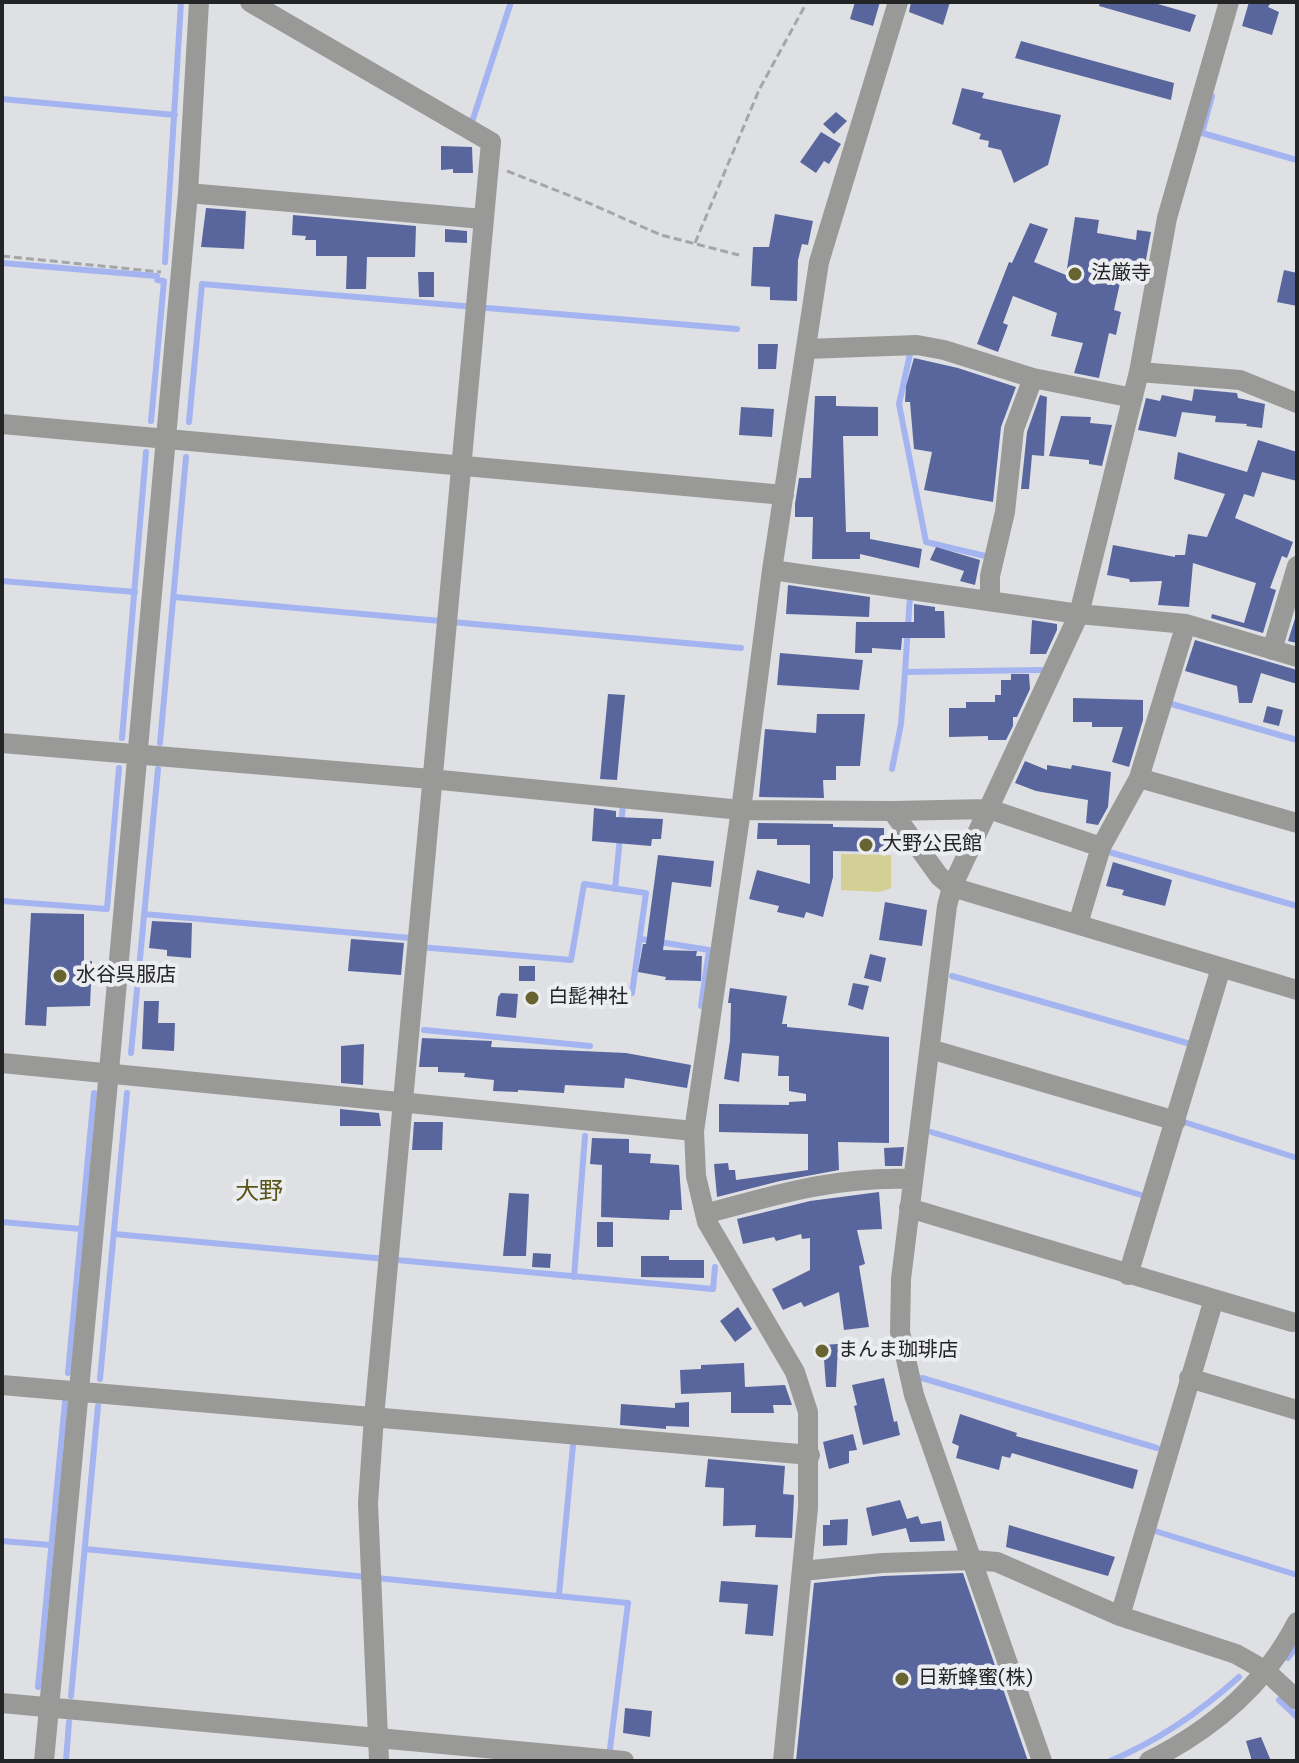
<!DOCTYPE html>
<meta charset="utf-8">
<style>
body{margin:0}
#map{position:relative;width:1299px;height:1763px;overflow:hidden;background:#dfe0e3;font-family:"DM Sans",sans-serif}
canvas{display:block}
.frame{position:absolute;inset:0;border:4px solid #232425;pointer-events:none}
</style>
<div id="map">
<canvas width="1299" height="1763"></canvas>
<div class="frame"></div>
</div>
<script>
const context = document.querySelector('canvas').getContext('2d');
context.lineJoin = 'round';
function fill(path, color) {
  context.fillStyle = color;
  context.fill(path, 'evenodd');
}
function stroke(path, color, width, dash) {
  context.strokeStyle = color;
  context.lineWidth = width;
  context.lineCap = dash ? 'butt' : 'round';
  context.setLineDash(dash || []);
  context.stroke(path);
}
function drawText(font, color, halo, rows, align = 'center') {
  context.font = font + ' "DM Sans","Noto Sans JP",sans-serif';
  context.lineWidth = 8;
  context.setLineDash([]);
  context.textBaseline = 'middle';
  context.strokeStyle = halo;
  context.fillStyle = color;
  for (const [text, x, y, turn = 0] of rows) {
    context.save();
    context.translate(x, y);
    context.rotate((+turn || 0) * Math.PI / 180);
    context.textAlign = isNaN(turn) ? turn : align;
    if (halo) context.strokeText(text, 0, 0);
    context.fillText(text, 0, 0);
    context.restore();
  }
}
const green = new Path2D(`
 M841 854 891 855V888L880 892 841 890Z`);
const stream = new Path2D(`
 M1212 96 1202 133 1297 160
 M2 99 175 115
 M468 120 472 122 511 2
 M165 262 181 2
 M2 263 157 276V280L164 281 151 421
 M910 354 899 404 926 542 985 556
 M189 422 202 284 737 329
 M2 581 135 592
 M910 596 905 672 1041 670
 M174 597 741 648
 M1168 703 1297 740
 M122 738 146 452
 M160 743 186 457
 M892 769 901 724 905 672
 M621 825 623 805
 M1109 852 1297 906
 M615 889 620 837
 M2 901 107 909 119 768
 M144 914 410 938
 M641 939 709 950 701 1006
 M420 947 571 960 584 884 646 893 632 993
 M952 976 1187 1043
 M424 1030 590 1046
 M131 1053 158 769
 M1184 1122 1297 1158
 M931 1132 1141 1195
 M2 1222 81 1229
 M114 1234 713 1289 715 1267
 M574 1277 585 1136
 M68 1373 94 1093
 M922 1378 1157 1448
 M100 1379 127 1093
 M1155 1531 1297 1575
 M2 1541 50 1545
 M85 1549 628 1603 610 1749
 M559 1595 573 1445
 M1288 1658 1297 1646
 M38 1687 65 1402
 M71 1696 98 1406
 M1279 1700 1297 1717
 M66 1761 69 1722
 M1110 1761C1158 1741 1200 1712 1239 1677`);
const building = new Path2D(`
 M855 2H880L873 26 850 19Z
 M911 2H950L943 25 909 12Z
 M1100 2H1151L1196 15 1190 32 1099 6Z
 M1249 2 1270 4 1268 7 1279 12 1272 35 1242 26Z
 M1021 41 1174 83 1171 100 1015 58Z
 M962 88 984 93 982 98 1061 115 1048 165 1014 183 1001 150 988 147 989 141 979 139 981 134 952 124Z
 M836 112 847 121 834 134 823 124Z
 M821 132 841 144 829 164 824 161 816 173 800 162Z
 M441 146 472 147 473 173H453V169L441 170Z
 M206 208 246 211 244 249 201 247Z
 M775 214 813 221 808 245 802 244 798 260 797 301 770 300V287L751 286 753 247H769Z
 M293 215 416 226 415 257H367L366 289H346L347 256H316V240H305L306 236 292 235Z
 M1075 217 1099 220 1097 233 1136 240 1137 230 1151 232 1143 276 1122 274 1114 310 1121 312 1116 335 1109 333 1099 378 1074 373 1083 343 1051 336 1057 313 1013 296 1003 323 1008 325 998 352 977 344 1009 262 1012 263 1030 223 1048 229 1034 262 1066 275Z
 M445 229 467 231V243L445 242Z
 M1284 270 1297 273V306L1277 302Z
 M418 272H434V297H419Z
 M758 344H778L776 369H758Z
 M914 358 958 368 1016 387 1001 427 993 502 924 490 932 452 914 449 910 402H905L906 386Z
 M1194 389 1237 393 1238 398 1265 404 1262 428 1246 426 1247 424 1215 422 1216 416 1182 412 1176 437 1138 430 1146 398 1160 401 1162 395 1192 401Z
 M1040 395 1047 397 1044 456 1032 455 1029 489H1021L1027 432Z
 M815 396H836V406L878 407V436H843L846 532H870V539L922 549 919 568 860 554V559H812L813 517H795V504L799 478H811Z
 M741 407 774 409 772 437 739 435Z
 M1061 416 1091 417 1090 423 1112 425 1102 466 1089 464V460L1049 456Z
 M1258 440 1297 452V481L1262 472 1254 497 1244 494 1235 518 1293 542 1287 558 1282 556 1270 588 1276 590 1263 633 1211 618 1212 614 1244 623 1256 583 1193 563 1189 607 1158 605 1162 581 1130 582 1129 579 1107 575 1113 545 1175 557V555H1185L1188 534 1207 537 1225 494 1174 479 1178 452 1247 472Z
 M936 547 980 560 975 585 960 581 964 571 930 560Z
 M788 585 870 597 869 617 786 614Z
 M914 604 935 607V611H944L945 638H902L901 650 872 648V653H855L856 622H914Z
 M1297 612V643L1288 641Z
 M1032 620 1057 624V630L1046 654H1030Z
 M1195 640 1297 670V684L1261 673 1252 703H1239L1237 686 1185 671Z
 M780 653 863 660 859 690 777 685Z
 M1011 674H1029L1030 689 1017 717H1013V726L1006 740H988V736L949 737V708H966V702H995V695H1001V680H1011Z
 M608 694 625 695 617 780 600 779Z
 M1073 698 1143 700V720L1129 767 1112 762 1123 727H1092V722H1073Z
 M1267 706 1283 710 1279 726 1263 722Z
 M817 714H865L860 766H836V780H823L824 798 759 797 765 729 816 733Z
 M1025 761 1047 770V765L1071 769 1072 765 1111 772 1108 807 1098 825 1086 823 1088 800 1036 791 1015 783Z
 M594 808 616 811V817L663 819 661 839H652L651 846 592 841Z
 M758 823 833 824V827L884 828V838H890L889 852 833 851V877L823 917 806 912 804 918 777 912 779 906 749 899 757 870 810 884V845H777V839H757Z
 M658 855 714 861 711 887 672 882 663 950 697 951 696 956H702L701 981 665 980 666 977 638 972 643 944H646Z
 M1113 862 1172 880 1165 906 1122 895 1124 890 1106 886Z
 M885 902 927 910 922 946 879 940Z
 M31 913 84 914V961H92L90 1006 47 1007 46 1026 25 1025Z
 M152 921 192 923 191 958 167 956V950L149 948Z
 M351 939 404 943 401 975 348 971Z
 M870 954 886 958 881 982 864 978Z
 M519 966H535V981H519Z
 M853 983 869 986 863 1010 848 1005Z
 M730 988 787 996 782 1024H787V1027L889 1037V1143L838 1142 839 1170 780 1181 717 1197 714 1164 728 1163 729 1170H735L736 1180 808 1170V1134L719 1132V1104L789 1105V1102L806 1101V1094L789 1091V1076H778L779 1056 742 1053 739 1082 724 1079 730 1041 731 1003H728Z
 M501 993 518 994 516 1018 496 1016 498 997Z
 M144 1001H159L158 1023H175L174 1051 142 1049Z
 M422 1038 492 1041 491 1047 626 1053 691 1065 687 1088 625 1078 624 1088 565 1085 564 1093 518 1090V1092L493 1091 494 1080 464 1077 465 1073 438 1072V1067H419Z
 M364 1044 363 1085 341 1083V1046Z
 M340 1109 379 1113 381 1126H340Z
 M414 1122H443L442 1150H412Z
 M592 1138 629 1139V1153L651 1154 650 1163 679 1165 682 1210H670L669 1220 601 1217 602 1165 590 1164Z
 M904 1147 902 1166H885L884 1148Z
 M879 1192 882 1229 857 1230 865 1264 859 1266 869 1327 844 1330 839 1292 804 1307 801 1302 783 1310 772 1289 810 1270V1238L802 1239 801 1234 776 1241 774 1237 743 1244 737 1219 810 1201Z
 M509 1193 529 1194 526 1256H503Z
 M597 1222H613V1247H597Z
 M533 1253 551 1254 550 1268 532 1267Z
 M641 1256H669V1260H704V1278L641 1277Z
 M738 1307 752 1329 735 1342 720 1321Z
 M838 1344 836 1387H826L823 1345Z
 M744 1363 745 1387 785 1385 792 1405H773L774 1413H731V1392L681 1394 680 1370 701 1369V1365Z
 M884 1378 894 1422 897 1421 900 1435 863 1445 854 1406 857 1405 852 1385Z
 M689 1402V1427L666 1426V1429L620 1425 621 1404 675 1408V1403Z
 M960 1414 1017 1433 1016 1436 1138 1470 1133 1489 1012 1453 1010 1458 1002 1456 999 1470 956 1458 959 1446 952 1443Z
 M853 1434 857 1450 849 1451V1463L829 1469 823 1442Z
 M708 1459 785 1466 783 1494 794 1495 792 1538 755 1537 756 1525 723 1526 724 1488 705 1487Z
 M900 1500 907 1519 918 1516 921 1524 941 1521 945 1541 910 1542 906 1528 872 1536 866 1508Z
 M848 1519 847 1545 823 1546V1525H830V1520Z
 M1009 1525 1115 1557 1108 1576 1006 1547Z
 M963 1573 1028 1761H796L814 1583 883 1576Z
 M721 1581 778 1585 773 1636 745 1634 748 1604 719 1602Z
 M625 1708 652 1711 650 1737 623 1733Z
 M1261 1737 1271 1761H1252L1246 1741Z`);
const path = new Path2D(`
 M507 171 591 204 661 235 739 255
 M695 243 759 90 807 2
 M2 256 161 272`);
const minor = new Path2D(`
 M250 2 491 142 374 1417 368 1503 379 1761
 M188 193 483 219
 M806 349 917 345 944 350 1033 378 1133 398
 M1139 372 1240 380 1297 403
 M2 424 784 495
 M772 570 1079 614 1186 624 1297 657
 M990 600V576L1005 512 1014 429 1033 378
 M1272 650 1297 566
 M2 743 431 779 741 810 892 811 939 876 952 887 1297 990
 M1139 778 1297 823
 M892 811 989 809 1101 847 1139 778 1186 624
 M1078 924 1101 847
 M930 1049 1176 1121
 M2 1063 694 1131
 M705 1214C778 1194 837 1176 913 1179
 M1128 1275 1221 968
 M1214 1299 1292 1322
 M1189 1378 1297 1410
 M2 1385 810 1455
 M802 1571 882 1563 973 1560 997 1562 1120 1616 1214 1299 909 1208
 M1120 1616 1236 1654 1266 1671 1297 1700
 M2 1703 624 1761
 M44 1761 109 1071 188 193 199 2
 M783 1761 808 1508V1412L795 1372 707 1222 696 1176 694 1131 741 810 772 570 819 262 898 2
 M1042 1761 914 1395 900 1332 901 1279 947 906 952 887 1079 614 1139 372 1167 218 1229 2
 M1149 1761C1211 1730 1265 1685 1297 1622`);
const markers = [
 [1075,274,8,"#676431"],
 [866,845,8,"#676431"],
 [60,976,8,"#676431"],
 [532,998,8,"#676431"],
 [822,1351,8,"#676431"],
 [902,1679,8,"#676431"]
];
const poiNames = [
 ["法厳寺",1091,274],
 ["大野公民館",882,845],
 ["水谷呉服店",76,976],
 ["白髭神社",548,998],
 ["まんま珈琲店",838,1351],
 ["日新蜂蜜(株)",918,1679]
];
const quarterNames = [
 ["大野",259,1193]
];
fill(green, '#d3d095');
stroke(stream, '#a4b4f0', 6);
fill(building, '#59669d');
stroke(path, '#a5a6a8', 3, [8, 4]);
stroke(minor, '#999997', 20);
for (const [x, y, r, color] of markers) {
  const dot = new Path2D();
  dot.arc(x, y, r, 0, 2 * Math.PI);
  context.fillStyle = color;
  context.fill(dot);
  stroke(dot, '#ecedf1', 3);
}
drawText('20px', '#232425', '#ecedf1', poiNames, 'left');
drawText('24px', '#5a561a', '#ecedf1', quarterNames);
</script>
